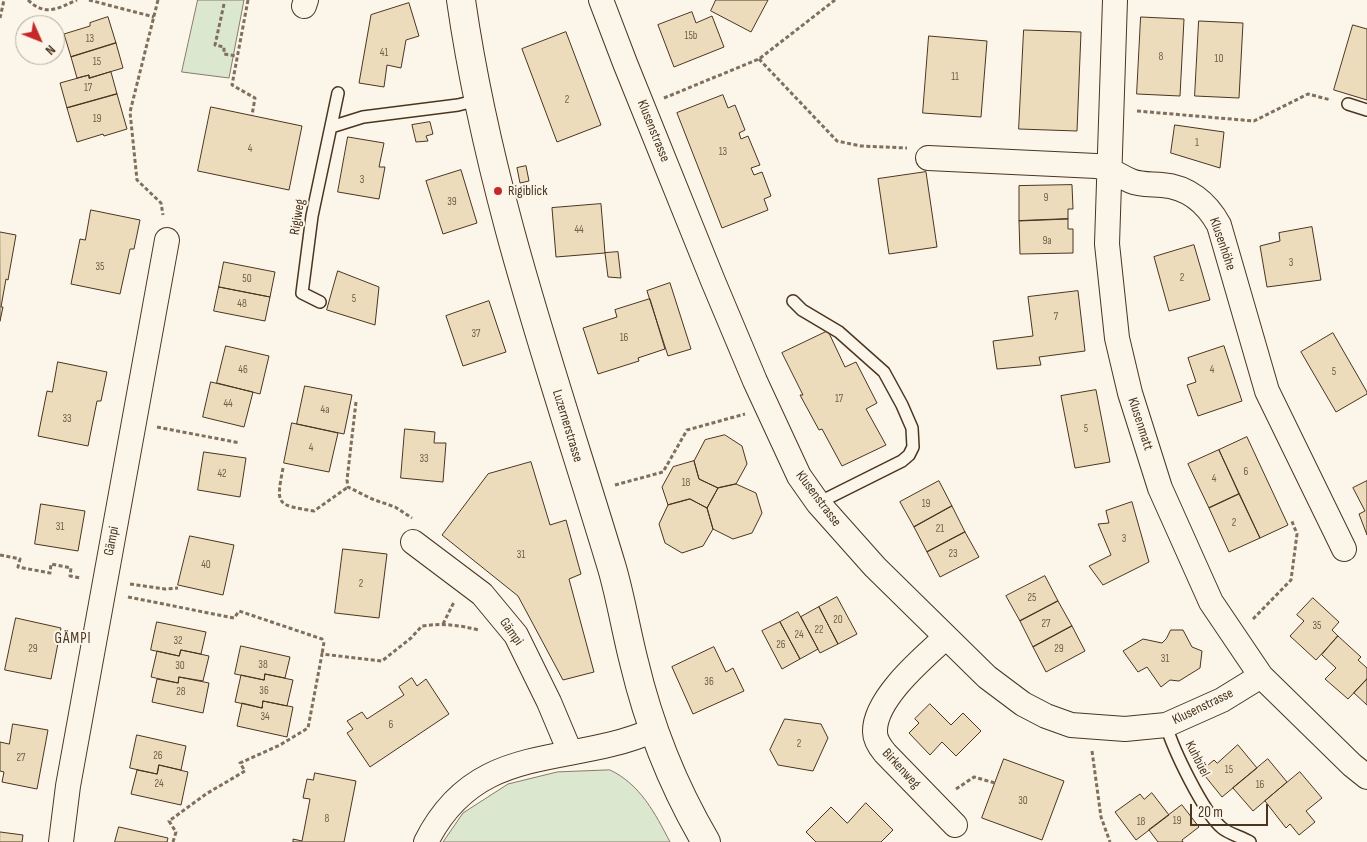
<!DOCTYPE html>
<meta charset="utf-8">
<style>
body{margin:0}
#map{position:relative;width:1367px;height:842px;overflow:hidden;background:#fbf6e9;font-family:"Sofia Sans Condensed",sans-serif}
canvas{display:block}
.north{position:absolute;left:15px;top:15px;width:50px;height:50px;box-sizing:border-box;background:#fbf6e9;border:1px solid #b4a999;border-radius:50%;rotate:134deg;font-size:14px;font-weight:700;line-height:20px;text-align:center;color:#4a3520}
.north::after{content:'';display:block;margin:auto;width:18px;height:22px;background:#c62828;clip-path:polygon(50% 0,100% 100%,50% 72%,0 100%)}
.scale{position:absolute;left:1190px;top:804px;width:78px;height:22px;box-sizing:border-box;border:2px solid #4a3520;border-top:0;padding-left:6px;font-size:15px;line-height:18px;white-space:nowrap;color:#4a3520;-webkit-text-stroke:4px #fbf6e9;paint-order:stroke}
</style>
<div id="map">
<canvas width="1367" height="842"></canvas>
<div class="north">N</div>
<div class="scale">20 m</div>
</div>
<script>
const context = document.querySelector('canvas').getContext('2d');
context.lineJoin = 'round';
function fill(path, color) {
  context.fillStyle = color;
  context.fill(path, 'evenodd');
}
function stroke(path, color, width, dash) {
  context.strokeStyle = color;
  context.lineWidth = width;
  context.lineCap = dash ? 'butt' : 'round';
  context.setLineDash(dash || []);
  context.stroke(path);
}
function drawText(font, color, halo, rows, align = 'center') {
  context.font = font + ' "Sofia Sans Condensed",sans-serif';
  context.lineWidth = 4;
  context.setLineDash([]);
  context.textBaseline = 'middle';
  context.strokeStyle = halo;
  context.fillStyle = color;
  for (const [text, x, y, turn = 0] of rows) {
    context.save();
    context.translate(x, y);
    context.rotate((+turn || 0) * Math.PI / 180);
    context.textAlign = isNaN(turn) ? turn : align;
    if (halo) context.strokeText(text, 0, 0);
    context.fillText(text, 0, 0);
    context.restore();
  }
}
const green = new Path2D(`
 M198 0H244L229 78 182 72Z
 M610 770C640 784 655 813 670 842H443L463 813 508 784 557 772Z`);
const building = new Path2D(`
 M716 0H768L751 32 711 11Z
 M409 3 419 36 406 40 401 68 387 65 384 87 359 83 371 15Z
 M692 12 696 23 712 16 724 47 674 67 658 25Z
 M108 17 116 43 71 57 64 34 90 26V23Z
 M1141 17 1184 19 1180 96 1137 94Z
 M1199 21 1243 23 1239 98 1195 96Z
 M1353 25 1367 29V100L1334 90Z
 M1024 30 1081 32 1077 131 1019 129Z
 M566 32 601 125 557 142 522 49Z
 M929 36 987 41 981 117 923 113Z
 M116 43 123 68 89 78V75L77 78 71 57Z
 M111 72 117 94 67 108 60 83 89 75V78Z
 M117 94 127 129 104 136 103 134 77 142 67 108Z
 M723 95 728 108 735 105 745 130 739 133 741 139 748 136 760 165 751 168 754 175 762 172 771 196 764 199 768 210 722 228 677 113Z
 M211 107 302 126 289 190 198 171Z
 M430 122 433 134 426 136 428 141 416 142 412 125Z
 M1175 125 1224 132 1220 168 1171 153Z
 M348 137 384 143 379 167H385L379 199 338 192Z
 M526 166 529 181 520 183 517 168Z
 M461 170 477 223 443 234 426 181Z
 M926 172 937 247 889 254 878 179Z
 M1072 185 1073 209H1068V219L1019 221V186Z
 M601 204 605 253 556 257 552 208Z
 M91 210 140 220 134 249H130L120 294 71 284 80 239 85 240Z
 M1068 219V229H1073V253L1020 254 1019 221Z
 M1312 227 1321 280 1267 287 1260 246 1280 241 1279 233Z
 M0 232 16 235 8 280 6 279 1 307H3L0 321Z
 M1194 245 1210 300 1169 311 1154 257Z
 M618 252 621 278 608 277 605 253Z
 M224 262 275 272 270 297 219 287Z
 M338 271 379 287 375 325 327 310Z
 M670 283 691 349 668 356 647 291Z
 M219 287 270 297 265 321 214 311Z
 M1078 291 1085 351 1039 357 1041 365 997 369 993 341 1033 336 1028 297Z
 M650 299 665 349 638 358 639 361 598 374 583 328 617 317 615 310Z
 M489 301 506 352 463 366 446 316Z
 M828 331 845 367 856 362 877 403 866 409 886 445 842 466 822 429 819 430 800 395H803L782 353Z
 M1333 333 1367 392V394L1336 412 1301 352Z
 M226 346 269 356 260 394 217 383Z
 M1224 346 1242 401 1198 416 1187 385 1196 382 1188 358Z
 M58 362 107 372 101 401H97L88 446 38 436 47 391 52 392Z
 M211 382 253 392 244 427 203 417Z
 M305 386 352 395 344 434 297 424Z
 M1096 390 1110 462 1075 468 1061 396Z
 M292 423 338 433 329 472 284 463Z
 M405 429 435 432 434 443H446L443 482 401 478Z
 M725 435 742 446 747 464 736 484 718 488 699 479 694 461 705 440Z
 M1247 437 1288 525 1260 538 1219 450Z
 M1219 450 1239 494 1209 508 1188 464Z
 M204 452 246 458 240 497 198 490Z
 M694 461 699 479 718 488 707 508 690 499 668 505 662 487 673 467Z
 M531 462 550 525 566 520 581 574 569 579 594 672 563 680 518 596 442 535 488 474Z
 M939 481 952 506 914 527 900 502Z
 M1367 481V535L1359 514 1365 511 1353 488Z
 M736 484 756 493 762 513 752 533 733 539 713 529 707 508 718 488Z
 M1239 494 1260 538 1229 552 1209 508Z
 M690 499 707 508 713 529 703 546 682 553 665 543 659 524 668 505Z
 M1132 502 1149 562 1103 585 1089 566 1111 555 1098 524 1109 523 1106 511Z
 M41 504 85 511 78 551 35 544Z
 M952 506 965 532 927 552 914 527Z
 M965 532 979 557 940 577 927 552Z
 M190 536 234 545 223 595 178 585Z
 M343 549 387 554 379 618 335 613Z
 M1045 576 1058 601 1020 621 1006 596Z
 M837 597 857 634 838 644 819 607Z
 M1313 598 1339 622 1332 630 1338 636 1316 660 1290 636 1304 621 1297 615Z
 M1058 601 1072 626 1033 647 1020 621Z
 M819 607 838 644 820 653 801 617Z
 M798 612 818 649 800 659 780 622Z
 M16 618 61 628 51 679 5 670Z
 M157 622 206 632 201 654 181 650 179 656 151 650Z
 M780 622 800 659 782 669 762 631Z
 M1072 626 1085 651 1046 672 1033 647Z
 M1171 630H1183L1192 647 1202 651 1200 668 1179 681 1170 680 1161 687 1147 667 1138 672 1123 651 1143 639 1162 643 1166 639Z
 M1338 636 1361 657 1358 660 1367 668V679L1348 699 1325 679 1336 668 1322 655Z
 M241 646 290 657 285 678 265 674 264 680 235 674Z
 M714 647 726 672 733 668 744 691 693 714 672 667Z
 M181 650 209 656 203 681 179 677 178 683 151 677 157 651 179 656Z
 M265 674 293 680 287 706 263 701 262 708 235 702 241 675 264 680Z
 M179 677 209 683 203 713 152 702 157 679 178 683Z
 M412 678 417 686 426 679 449 714 370 767 347 733 353 729 347 721 362 712 367 719 404 695 399 687Z
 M1367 679V705L1354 693Z
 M263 701 293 707 287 737 237 726 242 703 262 708Z
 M930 704 951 725 963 713 981 731 956 756 942 742 930 755 909 733 919 723 915 719Z
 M785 719 821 724 828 738 813 771 778 765 770 750Z
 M13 724 48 730 37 789 2 782 4 772 0 771V742L9 744Z
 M137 735 186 746 181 770 159 765 157 774 130 768Z
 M1238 745 1257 768 1222 797 1201 771 1214 760 1217 763Z
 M1004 759 1064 781 1042 840 982 818Z
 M1268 759 1287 782 1253 811 1233 788Z
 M159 765 188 772 181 805 131 794 137 770 157 774Z
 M1300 772 1322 798 1306 811 1315 822 1299 835 1290 824 1286 828 1265 801Z
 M315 773 356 781 344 842H293V839L302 841 310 799 303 798 307 779 313 780Z
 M1152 793 1169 815 1136 840 1115 812 1140 794 1144 799Z
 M866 803 893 830 881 842H816L806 832 831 807 847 823Z
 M1182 805 1199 827 1182 840 1183 842H1158L1149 830Z
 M119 827 168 838 167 842H115Z
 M0 832 23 835 22 842H0Z`);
const path = new Path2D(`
 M28 0C45 17 59 8 77 0
 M89 0 154 17
 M158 0 130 112 137 180 161 203 163 215
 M248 0 232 85 255 98 252 115
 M224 4 215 45 224 47V54L237 56
 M0 18 4 0
 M759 59 837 141 861 146 907 148
 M664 98 759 59 835 0
 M1137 111 1254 121 1308 94 1331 100
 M356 402 347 480 348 487 372 499 395 507 412 518
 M157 427 240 443
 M283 468C276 505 276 505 314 511L348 487
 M615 485 663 472 687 430 745 414
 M0 555 20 559 18 567 50 573 51 564 71 568 70 576 81 578
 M130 584 165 589 178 588
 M128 597 234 618 239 611 322 639 324 642 322 654
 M1253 619 1291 580 1297 534 1291 519
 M443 624 454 602
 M1092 751 1101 817 1110 842
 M956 789 974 777 995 783
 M173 842 176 832 169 821 206 794 245 771 240 763 280 745 308 728 322 654 382 661 411 638 422 626C442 623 459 625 479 630`);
const service = new Path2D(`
 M1348 104 1367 110
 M331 127 363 117 458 105 478 100
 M793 301 802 310 839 332 884 372 902 405 912 428 913 447 909 455 902 461 818 503
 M320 302 302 293 312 216 338 93
 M1166 725C1173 749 1203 812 1222 828 1229 834 1242 837 1250 842`);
const minor = new Path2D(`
 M601 0 625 63 713 281 755 381 799 476 818 503 875 567 987 677 1023 704 1046 716 1071 725 1125 729 1166 725 1222 700 1261 676
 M1115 0 1107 244 1117 338 1130 393 1160 488 1211 602 1261 676 1352 765 1367 777
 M304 6 306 0
 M928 158 1096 166C1112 169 1117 175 1131 181 1140 185 1152 184 1162 185 1188 187 1207 203 1219 225L1267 391 1344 549
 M413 542 482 594 516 635 549 702 570 752
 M946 637C923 658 874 699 875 732 875 740 880 747 885 753L955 825
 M61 842 68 786 167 240
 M426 842C477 740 568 768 654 730`);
const secondary = new Path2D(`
 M461 0C489 196 555 379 612 568 621 599 626 631 634 662 649 725 673 786 706 842`);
const markers = [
 [498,191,5,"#c62828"]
];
const numberNames = [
 ["15b",691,36],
 ["13",90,39],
 ["41",384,53],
 ["8",1161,57],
 ["10",1219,59],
 ["15",97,62],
 ["11",955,77],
 ["17",88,88],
 ["2",567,100],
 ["19",97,119],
 ["1",1197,143],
 ["4",250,149],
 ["13",723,152],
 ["3",362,180],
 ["9",1046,198],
 ["39",452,202],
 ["44",579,230],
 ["9a",1047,241],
 ["3",1291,263],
 ["35",100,267],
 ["2",1182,278],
 ["50",247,279],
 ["5",354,299],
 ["48",242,304],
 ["7",1056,317],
 ["37",476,334],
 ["16",624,338],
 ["46",243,370],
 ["4",1212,370],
 ["5",1334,372],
 ["17",839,399],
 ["44",228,404],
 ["4a",325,410],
 ["33",67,419],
 ["5",1086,429],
 ["4",311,448],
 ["33",424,459],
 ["6",1246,472],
 ["42",222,474],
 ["4",1214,479],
 ["18",686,483],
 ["19",926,504],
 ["2",1234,523],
 ["31",60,527],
 ["21",940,529],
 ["3",1124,539],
 ["23",953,554],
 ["31",521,555],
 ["40",206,565],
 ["2",361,584],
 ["25",1032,598],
 ["20",838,620],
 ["27",1046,624],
 ["35",1317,626],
 ["22",819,630],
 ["24",799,635],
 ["32",178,641],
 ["26",781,645],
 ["29",33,649],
 ["29",1059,649],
 ["31",1165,659],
 ["38",263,665],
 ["30",180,666],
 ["36",709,682],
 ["36",264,691],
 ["28",181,692],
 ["34",265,717],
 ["6",391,725],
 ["2",799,744],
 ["26",158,756],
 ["27",21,758],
 ["15",1229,770],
 ["24",159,784],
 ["16",1260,785],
 ["30",1023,801],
 ["8",327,819],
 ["19",1177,821],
 ["18",1141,822]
];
const streetNames = [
 ["Klusenstrasse",653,131,68],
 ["Rigiweg",298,217,-81],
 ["Klusenhöhe",1222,244,71],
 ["Klusenmatt",1140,424,72],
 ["Luzernerstrasse",567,426,73],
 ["Klusenstrasse",818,499,53],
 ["Gämpi",112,541,-79],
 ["Gämpi",511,632,55],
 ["Klusenstrasse",1203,707,-26],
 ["Kuhbüel",1197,759,63],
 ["Birkenweg",901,769,47]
];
const poiNames = [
 ["Rigiblick",508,191]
];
const neighbourhoodNames = [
 ["GÄMPI",73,639]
];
fill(green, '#dce7d0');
stroke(green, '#887966', 1);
fill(building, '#ecdcbc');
stroke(building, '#4a3520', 1);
stroke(service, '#4a3520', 14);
stroke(minor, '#4a3520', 26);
stroke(secondary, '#4a3520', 30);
stroke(path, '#7f6f5c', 3, [4, 2.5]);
stroke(service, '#fbf6e9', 11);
stroke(minor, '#fbf6e9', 24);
stroke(secondary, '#fbf6e9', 28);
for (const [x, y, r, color] of markers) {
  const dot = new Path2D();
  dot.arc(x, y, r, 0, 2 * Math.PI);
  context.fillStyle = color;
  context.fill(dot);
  stroke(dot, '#fbf6e9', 2);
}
drawText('11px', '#725f47', null, numberNames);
drawText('14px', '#4a3520', '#fbf6e9', streetNames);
drawText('14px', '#4a3520', '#fbf6e9', poiNames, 'left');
context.letterSpacing = '1px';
drawText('15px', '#4a3520', '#fbf6e9', neighbourhoodNames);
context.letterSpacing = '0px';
</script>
